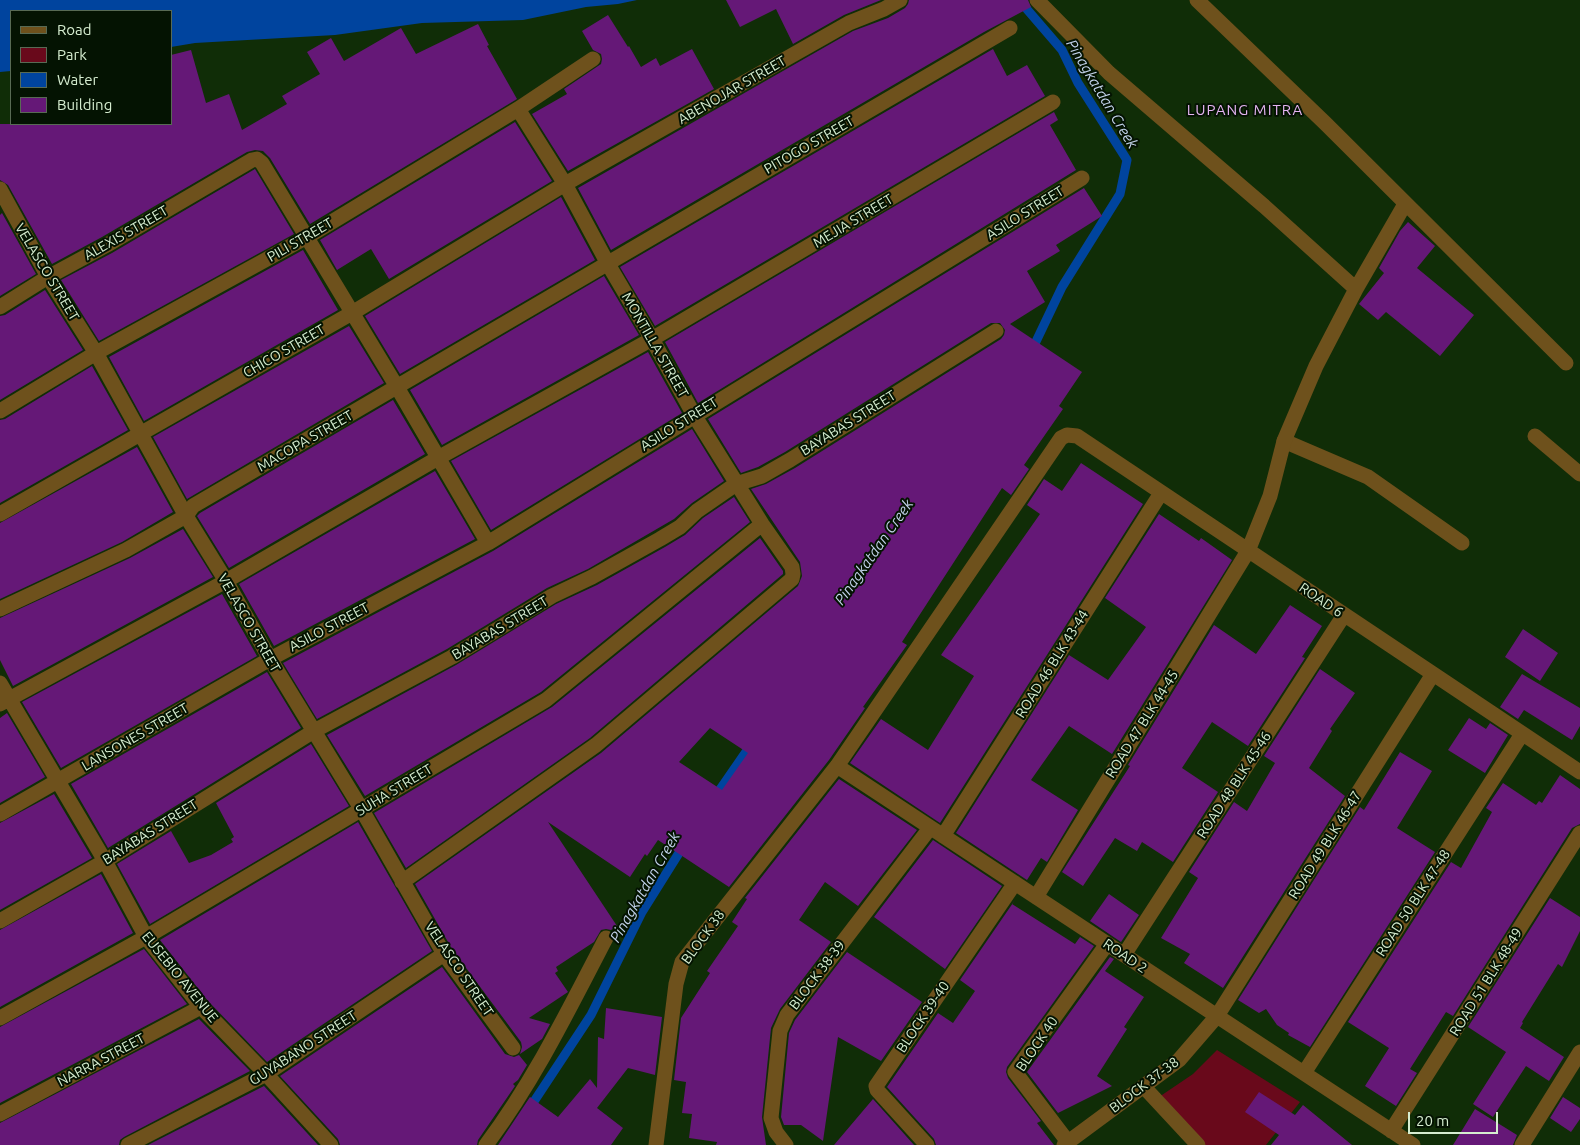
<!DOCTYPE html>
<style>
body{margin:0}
#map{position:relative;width:1580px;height:1145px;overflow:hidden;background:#102d07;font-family:Ubuntu,sans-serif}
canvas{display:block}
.legend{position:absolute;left:10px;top:10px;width:162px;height:115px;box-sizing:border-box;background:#041302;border:1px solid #586a54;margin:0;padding:6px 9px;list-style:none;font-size:15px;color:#d6edd0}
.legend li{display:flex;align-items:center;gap:10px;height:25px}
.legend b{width:25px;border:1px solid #586a54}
.scale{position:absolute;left:1408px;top:1112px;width:90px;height:22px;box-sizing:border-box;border:2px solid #d6edd0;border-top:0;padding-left:6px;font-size:15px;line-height:18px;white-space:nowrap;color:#d6edd0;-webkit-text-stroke:4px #041302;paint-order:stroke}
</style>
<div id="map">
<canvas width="1580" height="1145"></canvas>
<ul class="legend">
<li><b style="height:6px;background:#6e511c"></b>Road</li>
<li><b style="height:14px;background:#69091b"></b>Park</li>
<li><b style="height:14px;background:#00449e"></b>Water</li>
<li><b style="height:14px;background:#651877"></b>Building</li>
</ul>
<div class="scale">20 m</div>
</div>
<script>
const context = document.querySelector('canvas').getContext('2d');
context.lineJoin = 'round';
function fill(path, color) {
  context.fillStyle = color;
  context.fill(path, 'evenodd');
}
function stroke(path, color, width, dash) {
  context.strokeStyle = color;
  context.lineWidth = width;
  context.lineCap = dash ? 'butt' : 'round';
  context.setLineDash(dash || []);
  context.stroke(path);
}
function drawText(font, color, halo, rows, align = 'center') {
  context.font = font + ' Ubuntu,sans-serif';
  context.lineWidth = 4;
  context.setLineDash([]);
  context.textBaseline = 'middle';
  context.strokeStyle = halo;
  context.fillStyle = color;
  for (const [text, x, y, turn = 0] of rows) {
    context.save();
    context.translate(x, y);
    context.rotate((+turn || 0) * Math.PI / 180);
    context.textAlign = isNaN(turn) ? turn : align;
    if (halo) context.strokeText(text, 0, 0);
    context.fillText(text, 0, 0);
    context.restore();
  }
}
const green = new Path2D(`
 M1217 1050 1300 1102 1266 1145H1204L1159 1097 1193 1074Z`);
const water = new Path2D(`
 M0 0H637L618 4 586 7 523 20 422 23 335 35 195 43 171 47V11H11V71L0 72Z`);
const stream = new Path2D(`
 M1019 0 1062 50 1078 83 1127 160 1120 194 1062 287 1031 352
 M714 798 752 743
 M529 1109 591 1015 642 912 684 845`);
const building = new Path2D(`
 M726 0H881L844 15 793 44 776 9 740 27Z
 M909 0H1028L1031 7 984 32 611 250 578 188 853 31 888 18 905 8 908 4Z
 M608 15 628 47 629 46 641 67 656 58 660 66 692 49 714 89 568 171 532 114 567 94 564 89 601 64 602 59 601 54 593 50 582 31Z
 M478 24 489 45 487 46 517 99 310 224 270 158 263 151 255 150 247 152 102 237 52 264 8 185 0 180V124H171V55L191 50 206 103 229 94 242 130 287 104 282 96 320 74 307 52 331 38 344 61 401 28 416 54Z
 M993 49 1007 76 1027 65 1045 96 655 326 620 267Z
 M1054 112 1058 120 1050 125 1076 170 698 403 665 342Z
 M515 122 552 181 389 279 371 249 337 270 320 240Z
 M255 169 294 234 99 341 61 280 112 253Z
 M1084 188 1102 216 1056 245 1060 251 1027 271 1045 302 1010 324 1082 372 1059 406 1063 409 1024 465 1029 469 1011 495 1002 488 902 642 907 645 863 707 865 708 829 760 729 887 658 840 647 856 645 854 630 877 548 822 617 926 611 930 606 929 601 930 594 942 556 967 558 971 555 973 568 992 529 1018 550 1024 542 1039 520 1054 522 1047 521 1042 452 949 415 884 601 753 798 586 802 576 800 562 751 489 766 484 795 468 1001 339 1004 335 1005 330 1000 323H991L785 452 758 467 741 473 708 419ZM710 728 748 753 722 790 679 762Z
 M561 197 595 260 400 374 365 316Z
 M2 213 36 274 0 296V215Z
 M1408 222 1435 246 1417 268 1474 315 1440 356 1386 312 1378 320 1359 304 1384 273 1379 268 1400 231Z
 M303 250 338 310 144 421 109 357Z
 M604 276 639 335 442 445 410 390Z
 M45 290 83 350 0 400V316L5 315Z
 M349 326 384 383 187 499 153 437Z
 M648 352 682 413 491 530 451 461Z
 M92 366 128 430 0 503V420L5 419Z
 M393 400 425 454 229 568 197 516 200 513Z
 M692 429 724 481 692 503 674 519 588 569 547 588 447 649 317 719 283 663 493 551Z
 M137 447 173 512 122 542 0 599V523Z
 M1081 463 1143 504 940 823 850 763 881 719 928 750 974 676 941 655 1040 514 1027 505 1044 479 1062 491Z
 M435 471 475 539 274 646 239 584Z
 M734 497 750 522 541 692 365 796 327 735 456 665 556 604 597 585 665 547 685 535 703 518Z
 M1159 514 1199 541 1201 538 1232 560 1112 754 1069 726 1031 780 1078 810 1047 862 1041 858 1027 880 956 833 1069 655 1108 680 1146 627 1105 598Z
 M183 529 213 577 13 686 0 660V618L130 558Z
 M760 538 783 571V574L590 738 406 868 374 813 552 707Z
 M222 594 257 656 61 768 22 702Z
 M1290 605 1322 626 1302 657 1305 658 1248 746 1212 722 1182 768 1218 792 1173 862 1142 842 1137 851 1115 838 1083 886 1062 872 1130 766 1128 765 1214 625 1256 654Z
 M1523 629 1558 653 1540 681 1505 657Z
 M1320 669 1355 693 1330 729 1332 731 1309 768 1345 796 1223 988 1184 963 1190 954 1161 938 1198 878 1189 872 1234 802 1247 811 1275 763 1264 756Z
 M267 672 301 728 108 848 71 784Z
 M1522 674 1580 708V726L1572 740 1524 710 1518 719 1500 707Z
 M7 713 45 777 0 803V718Z
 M1469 718 1486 729 1490 723 1508 735 1485 773 1448 750Z
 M311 744 349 806 150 924 117 864 171 831 189 863 211 855 233 842 231 839 234 837 216 803Z
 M1400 752 1432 771 1397 828 1435 852 1310 1047 1288 1035 1289 1033 1277 1025 1266 1009 1259 1013 1238 1000 1360 807 1364 810Z
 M1560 775 1580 789V824L1572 828 1453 1016 1446 1012 1410 1069 1417 1073 1396 1106 1365 1086 1389 1048 1348 1022 1451 862 1461 868 1492 812 1486 808 1503 783 1536 805 1539 801 1542 803Z
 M839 779 917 830 858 906 825 882 799 920 831 942 780 1009 771 1028 762 1117 766 1145H716L717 1142 689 1138 692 1114 682 1113 686 1082 674 1080 681 1018 710 973 707 971 738 926 732 922 747 899 745 898Z
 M54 794 92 858 0 910V823Z
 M358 822 432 951 267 1062 208 1001 160 940Z
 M933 840 1002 886 945 969 874 917Z
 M101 874 133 933 0 1007V930Z
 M1109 894 1139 915 1121 942 1090 921Z
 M1550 898 1580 917V931L1562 967 1558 964 1522 1022 1523 1023 1520 1028 1564 1057 1549 1081 1526 1066 1493 1117 1473 1104 1506 1052 1468 1027Z
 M1015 900 1012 904 1075 944 1080 937 1094 946 1007 1067 1006 1072 1008 1078 1041 1121 1037 1123 1054 1145H936L934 1139 887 1087 938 1013 953 1023 975 991 960 980Z
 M144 949 187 1004 0 1103V1027Z
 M847 952 922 1002 881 1061 838 1037 823 1141 801 1125H784L781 1117 789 1033 795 1020Z
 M1110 957 1114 959 1105 971 1144 997 1124 1027 1127 1029 1097 1076 1112 1086 1058 1113 1027 1072Z
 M442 967 505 1054 514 1057 519 1055 527 1065 518 1080 513 1084 515 1086 478 1140 477 1145H340L338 1139 280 1076Z
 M606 1008 662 1017 655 1075 628 1068 597 1108 623 1128 611 1145H498L530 1097 558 1117 590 1079 597 1088 598 1037 604 1039Z
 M199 1019 250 1071 124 1137 120 1140 119 1145H0V1123Z
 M264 1086 318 1145H148Z
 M1259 1092 1295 1115 1303 1105 1352 1145H1271L1279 1135 1245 1112Z
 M1563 1097 1580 1108V1119L1571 1132 1550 1118Z
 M873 1099 914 1145H834Z
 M1475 1109 1517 1135 1513 1145H1453Z`);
const service = new Path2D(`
 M1284 441 1368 477 1462 543`);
const minor = new Path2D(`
 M1037 0 1109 73 1264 206 1356 289
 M1197 0 1325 123 1566 363
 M0 189 48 277 96 353 186 516 226 581 270 659 362 810 444 954 513 1048
 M0 307 48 277 107 245 252 160 257 159 262 163 397 387 488 543
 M0 411 96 353 307 237 518 109 593 59
 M1535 436 1580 474
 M0 514 352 313 565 184 849 23 884 9 900 0
 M0 609 126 550 186 516 193 506 1010 28
 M0 683 105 861 146 937 201 1007 266 1074 331 1145
 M0 704 226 581 438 458 652 339 1053 102
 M837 766 1413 1145
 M0 814 270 659 488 543 1082 178
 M943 836 1161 493
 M402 882 596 745 792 579 793 574 792 567 762 524 694 415 652 339 608 264 565 184 518 109
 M1036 897 1248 551 1270 496 1284 441 1316 366 1356 289 1405 204
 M0 921 105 861 314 731 452 657 552 596 592 577 660 539 680 527 697 511 736 484 762 476 790 460 996 331
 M1124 955 1344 615
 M0 1018 146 937 546 700 762 524
 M1304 1073 1522 734
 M1144 1087 1198 1145
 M0 1114 201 1007
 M1391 1131 1580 833
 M1068 1142 1015 1072 1107 944
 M128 1145 266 1074 444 954
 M486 1145C534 1081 569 1009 606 938
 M656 1145 676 984 682 962 837 766 1061 438 1067 435 1077 436 1580 772
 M786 1145 776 1132 771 1118 780 1031 787 1015 930 828
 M927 1145 877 1090 876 1086 1015 883
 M1064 1145 1179 1060 1217 1016 1433 674
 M1522 1145 1580 1052`);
const streetNames = [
 ["ABENOJAR STREET",732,90,-30],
 ["PITOGO STREET",809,145,-30],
 ["ASILO STREET",1025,213,-32],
 ["MEJIA STREET",853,221,-31],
 ["ALEXIS STREET",126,233,-30],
 ["PILI STREET",300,240,-30],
 ["VELASCO STREET",47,272,59],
 ["MONTILLA STREET",655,345,60],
 ["CHICO STREET",284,351,-30],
 ["BAYABAS STREET",848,423,-32],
 ["ASILO STREET",679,424,-32],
 ["MACOPA STREET",305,441,-30],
 ["ROAD 6",1321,600,34],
 ["VELASCO STREET",249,623,60],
 ["ASILO STREET",329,627,-28],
 ["BAYABAS STREET",500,628,-31],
 ["ROAD 46 BLK 43-44",1052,664,-58],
 ["ROAD 47 BLK 44-45",1142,724,-58],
 ["LANSONES STREET",135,737,-30],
 ["ROAD 48 BLK 45-46",1234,785,-57],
 ["SUHA STREET",394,790,-31],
 ["BAYABAS STREET",150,832,-32],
 ["ROAD 49 BLK 46-47",1325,845,-58],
 ["ROAD 50 BLK 47-48",1413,903,-57],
 ["BLOCK 38",703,937,-54],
 ["ROAD 2",1125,956,34],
 ["VELASCO STREET",459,969,56],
 ["BLOCK 38-39",817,975,-53],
 ["EUSEBIO AVENUE",180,977,51],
 ["ROAD 51 BLK 48-49",1486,982,-58],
 ["BLOCK 39-40",923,1017,-56],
 ["BLOCK 40",1037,1044,-56],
 ["GUYABANO STREET",303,1048,-33],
 ["NARRA STREET",101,1060,-28],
 ["BLOCK 37-38",1144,1085,-37]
];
const waterNames = [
 ["Pinagkatdan Creek",1102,94,59],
 ["Pinagkatdan Creek",874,552,-55],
 ["Pinagkatdan Creek",645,887,-60]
];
const neighbourhoodNames = [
 ["LUPANG MITRA",1245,110]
];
fill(green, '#69091b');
fill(water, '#00449e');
stroke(stream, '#00449e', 9);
fill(building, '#651877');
stroke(service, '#6e511c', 15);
stroke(minor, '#6e511c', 15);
drawText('14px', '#d6edd0', '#041302', streetNames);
drawText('italic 15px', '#c2d2ea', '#041302', waterNames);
context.letterSpacing = '1px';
drawText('15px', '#e5b4f2', '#041302', neighbourhoodNames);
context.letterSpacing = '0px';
</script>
